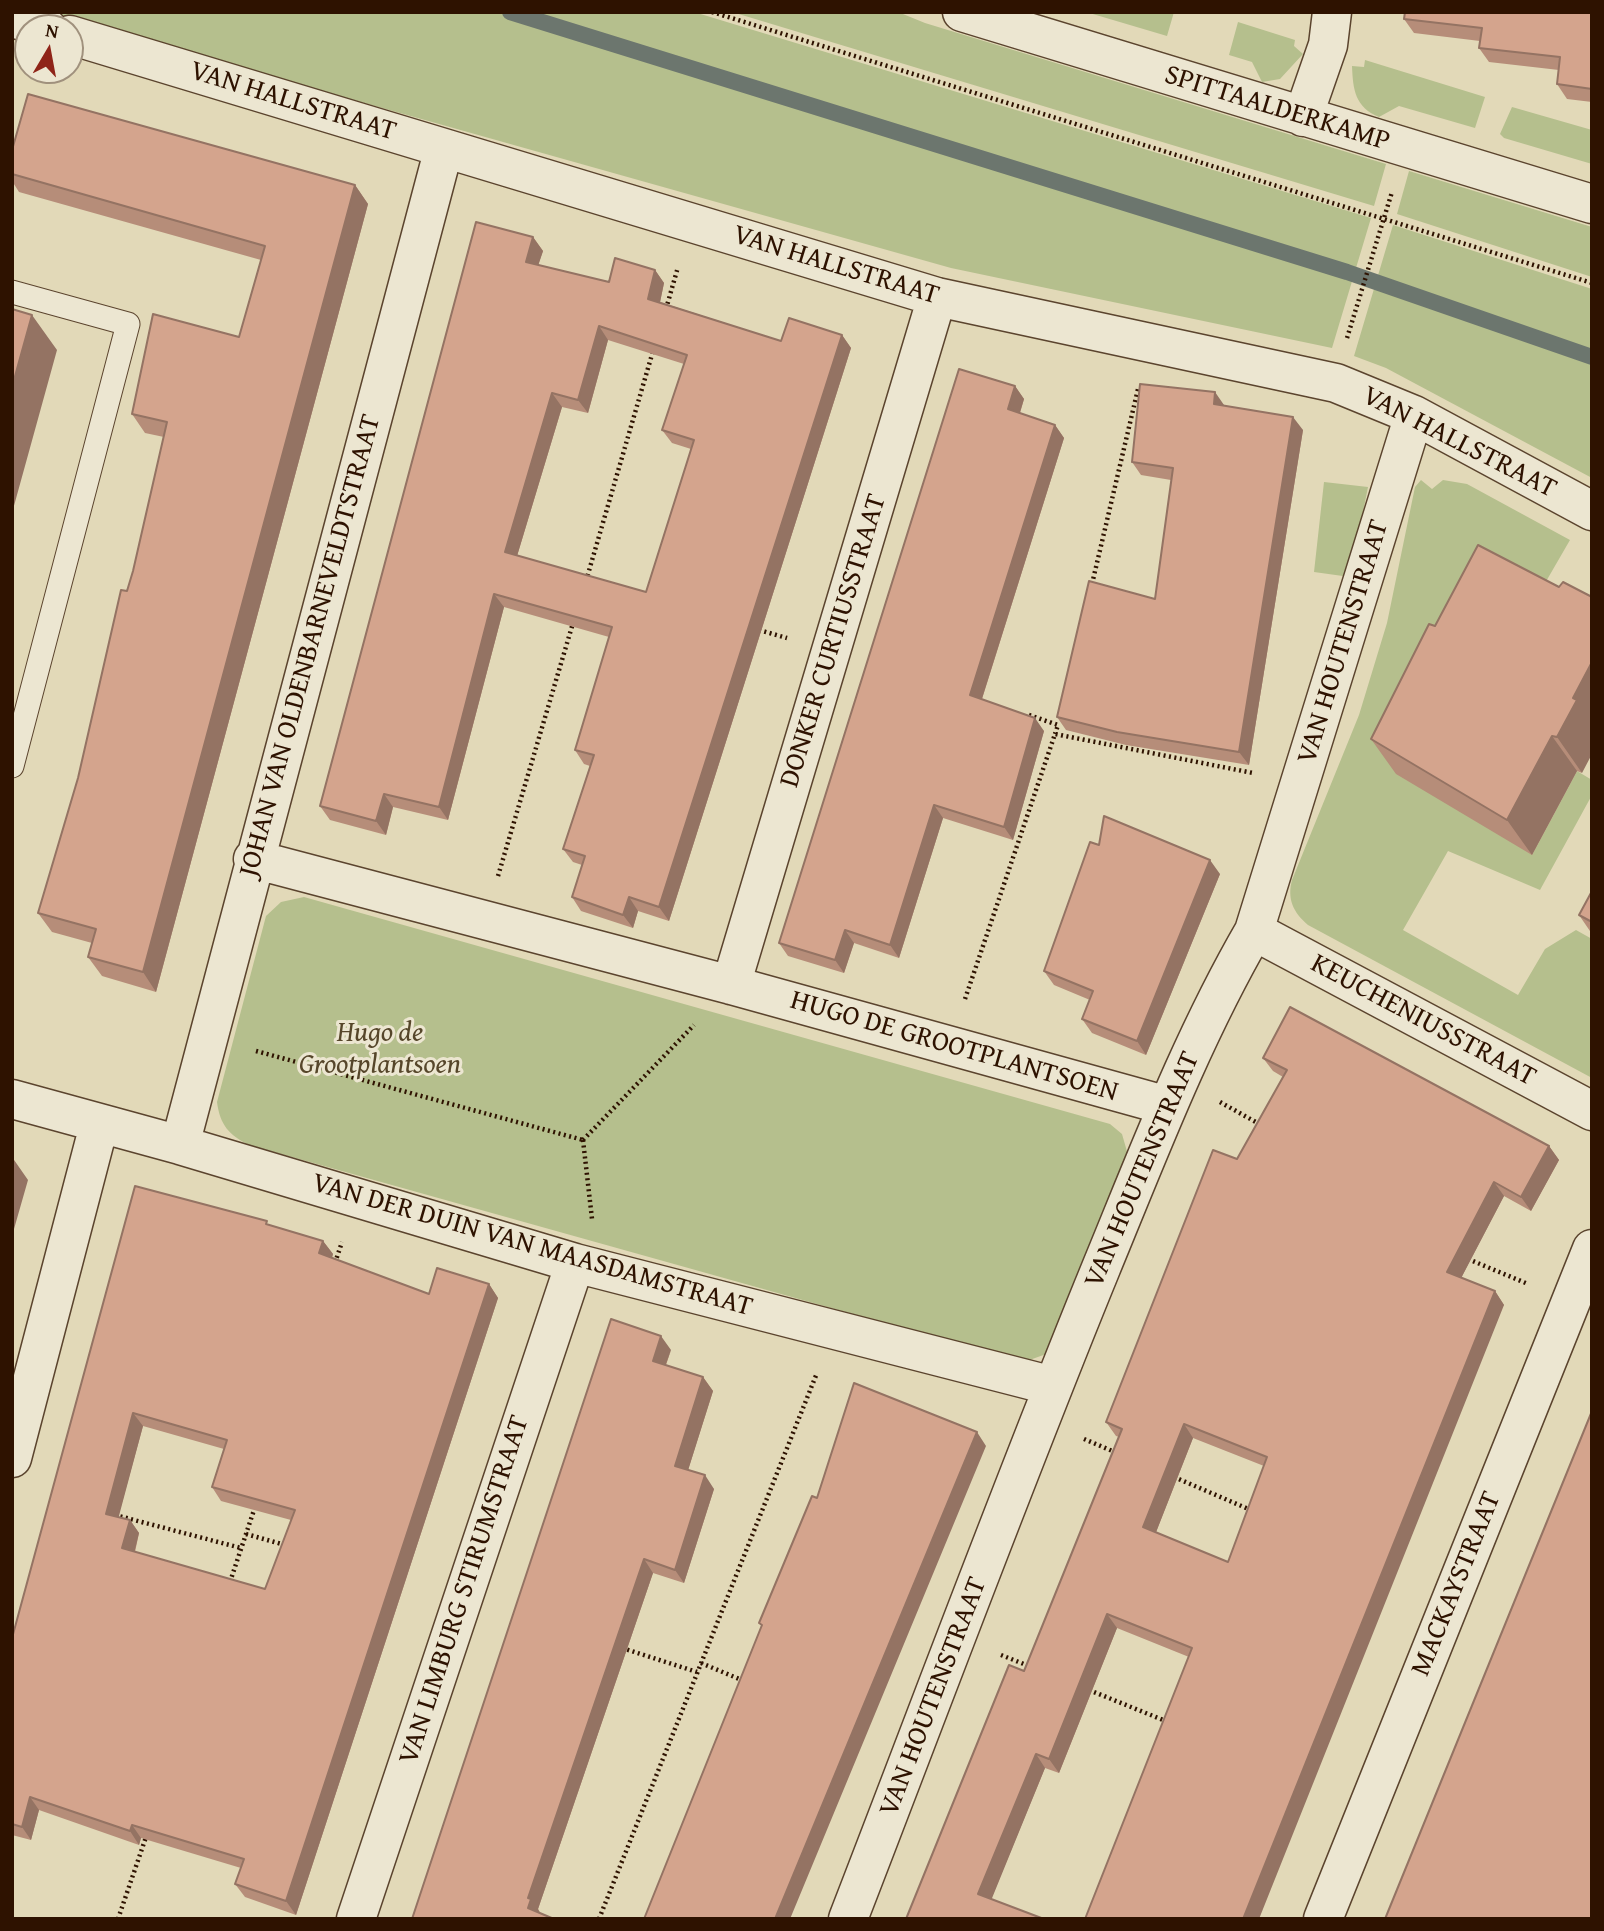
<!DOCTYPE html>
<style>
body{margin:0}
#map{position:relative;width:1604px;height:1931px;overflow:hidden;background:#e2d9b8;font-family:"Gentium Book Plus",serif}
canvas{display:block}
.frame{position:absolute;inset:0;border:14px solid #2e1200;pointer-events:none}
.north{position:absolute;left:14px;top:14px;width:70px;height:70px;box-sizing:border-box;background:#ece6d1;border:2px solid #a0917d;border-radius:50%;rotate:10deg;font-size:19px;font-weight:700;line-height:28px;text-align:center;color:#2e1200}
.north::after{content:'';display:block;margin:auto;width:24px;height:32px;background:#8f2418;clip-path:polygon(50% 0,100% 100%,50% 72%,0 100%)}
</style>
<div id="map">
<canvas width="1604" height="1931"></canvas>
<div class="frame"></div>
<div class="north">N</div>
</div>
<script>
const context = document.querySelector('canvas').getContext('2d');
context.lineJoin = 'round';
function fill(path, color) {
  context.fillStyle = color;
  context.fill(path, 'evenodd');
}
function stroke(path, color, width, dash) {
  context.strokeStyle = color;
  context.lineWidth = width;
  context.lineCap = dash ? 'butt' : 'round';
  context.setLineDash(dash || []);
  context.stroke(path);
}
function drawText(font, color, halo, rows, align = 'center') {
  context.font = font + ' "Gentium Book Plus",serif';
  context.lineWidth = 6;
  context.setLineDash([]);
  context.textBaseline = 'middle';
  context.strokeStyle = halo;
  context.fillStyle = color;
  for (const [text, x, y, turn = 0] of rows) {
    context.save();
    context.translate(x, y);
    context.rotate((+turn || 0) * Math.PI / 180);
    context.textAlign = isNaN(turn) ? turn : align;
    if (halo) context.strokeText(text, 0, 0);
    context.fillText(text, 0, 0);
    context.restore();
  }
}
const green = new Path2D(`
 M41 12H694L1371 218 1332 348 951 268Z
 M732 12H898L925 23 1386 164 1374 206Z
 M1086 12H1174L1167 36Z
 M1238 22 1295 40 1294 46 1303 54 1280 79 1262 82 1252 62 1229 55Z
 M1365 60 1485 97 1475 128 1399 106 1379 117C1355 107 1353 90 1352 66L1364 67Z
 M1512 107 1592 130V164L1504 138 1500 134Z
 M1409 171 1592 227V277L1397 214Z
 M1393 225 1592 289V478L1386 368 1354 356Z
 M1421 480 1432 489 1443 480 1467 484 1570 540 1537 597 1532 855 1577 771 1592 780V795L1540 890 1448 851 1403 930 1518 995 1545 949 1576 930 1592 939V1078L1308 925C1293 912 1287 899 1292 880L1359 715 1387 623 1415 487Z
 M1324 482 1368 487 1350 577 1314 572Z
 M304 897 1110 1124 1122 1134 1130 1162 1049 1353 1024 1362 249 1145C229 1135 220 1125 217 1102L266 916 281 902Z`);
const stream = new Path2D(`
 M510 12 1347 272 1592 357`);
const path = new Path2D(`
 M712 12 1592 283
 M666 309 678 267
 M1347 338 1392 192
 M586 581 653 351
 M1092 584 1138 389
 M759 630 787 638
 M1029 715 1058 725 1055 734
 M498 876 573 623
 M965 999 1055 734 1253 773
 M256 1051 583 1140
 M1220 1102 1261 1125
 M583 1140 694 1025
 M583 1140 592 1219
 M1468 1259 1528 1284
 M335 1263 342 1242
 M1084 1439 1117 1453
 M1174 1477 1253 1511
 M115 1515 241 1548
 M246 1534 285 1545
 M230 1582 256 1504
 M622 1648 697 1672
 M1001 1655 1029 1666
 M701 1663 744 1681
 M1089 1690 1168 1722
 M118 1919 146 1837
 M599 1919 817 1373`);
const service = new Path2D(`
 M12 292 128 324 12 766`);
const minor = new Path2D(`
 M962 12 1592 204
 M12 18 47 28
 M70 35 937 297 1336 383 1414 415 1592 511
 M1303 117 1328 45 1332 12
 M253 859 731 985 1168 1106
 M1254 931 1592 1111
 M731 985 937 297
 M12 1099 180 1145 575 1263 1053 1386
 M180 1145 444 148
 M12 1458 99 1125
 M356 1919 575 1263
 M848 1919C932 1702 1013 1483 1101 1268 1148 1154 1192 1038 1254 931L1414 415
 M1323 1919 1592 1249`);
const wall = new Path2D(`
 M1592 12V102L1567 99 1557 84 1559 70 1489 62 1479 48 1480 41 1414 33 1404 19Z
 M12 150 355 185 368 204 156 992 102 976 88 957 92 943 52 932 38 913 78 778 133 571 164 437 145 433 132 414 239 337 261 260 19 192 12 181Z
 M533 237 543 251 538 265 609 282 655 270 664 283 660 302 781 341 842 335 851 348 669 921 638 911 633 928 581 911 572 897 582 865 573 862 563 849 590 766 584 764 575 750 609 637 504 607 448 820 393 807 386 835 330 820 320 806ZM608 340 684 364 662 430 672 443 691 449 646 592 517 556 562 407 588 413Z
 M1015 386 1024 399 1020 413 1055 425 1064 438 982 699 1044 731 1013 840 943 818 899 958 854 943 844 973 788 956 779 943Z
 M1224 405 1303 430 1249 765 1126 745 1066 730 1057 717 1155 599 1171 480 1141 475 1132 462Z
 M1478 545 1582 773 1577 771 1532 855 1396 774 1371 739 1435 626Z
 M1099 845 1220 874 1146 1055 1092 1033 1082 1019 1090 1000 1054 985 1044 971Z
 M1592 891V934L1579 915Z
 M1263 1058 1549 1146 1559 1160 1531 1211 1504 1196 1461 1278 1495 1291 1504 1305 1189 1657 1117 1628 1059 1773 1045 1768 991 1899 906 1919 1024 1671 1119 1437 1116 1436 1106 1422 1237 1159 1283 1077 1273 1071ZM1193 1438 1264 1466 1228 1562 1156 1532Z
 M135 1186 323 1241 333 1254 332 1258 429 1294 489 1284 498 1298 296 1915 245 1897 235 1884 241 1868 141 1838 139 1845 39 1810 31 1840 12 1835V1638ZM143 1426 224 1449 212 1487 221 1501 291 1520 265 1589 135 1552 139 1533 130 1520 118 1517Z
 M671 1350 666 1365 703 1377 713 1391 688 1470 714 1489 684 1583 653 1573 538 1909 540 1913 412 1919Z`);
const shadedWall = new Path2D(`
 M355 185 368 204 156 992 143 972Z
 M533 237 543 251 535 275 526 262Z
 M655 270 664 283 658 312 648 299Z
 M32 315 57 350 12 513V387Z
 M599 326 608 340 588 413 578 400Z
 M842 335 851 348 669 921 659 907Z
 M1015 386 1024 399 1017 422 1008 409Z
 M1215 392 1224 405 1223 417 1214 404Z
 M552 393 562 407 514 566 505 552Z
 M1293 417 1303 430 1249 765 1239 752Z
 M1055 425 1064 438 979 708 970 695Z
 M494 594 504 607 448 820 439 807Z
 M1592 662V754L1582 773 1557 737 1573 698Z
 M1035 718 1044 731 1013 840 1004 827Z
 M1552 736 1577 771 1532 855 1507 820Z
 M384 794 393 807 386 835 376 821Z
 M934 805 943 818 899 958 890 945Z
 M1210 860 1220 874 1146 1055 1137 1041Z
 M629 897 638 911 633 928 623 915Z
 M845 930 854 943 844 973 835 960Z
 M1549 1146 1559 1160 1531 1211 1521 1197Z
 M12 1157 28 1180 12 1236Z
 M1494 1182 1504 1196 1457 1286 1447 1272Z
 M323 1241 333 1254 329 1266 319 1253Z
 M489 1284 498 1298 296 1915 286 1901Z
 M1495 1291 1504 1305 1259 1919H1243Z
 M661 1336 671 1350 662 1375 653 1361Z
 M703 1377 713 1391 685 1480 675 1466Z
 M133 1413 143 1426 116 1527 106 1514Z
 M1184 1424 1193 1438 1153 1540 1143 1527Z
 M977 1432 986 1446 790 1919H775Z
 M705 1475 714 1489 684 1583 675 1570Z
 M130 1520 139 1533 132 1562 122 1548Z
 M644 1559 653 1573 538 1909 540 1913 538 1919 528 1908V1898Z
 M1107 1614 1117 1628 1059 1773 1049 1759Z
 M1036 1754 1045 1768 988 1908 978 1894Z
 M30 1797 39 1810 31 1840 22 1827Z
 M132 1825 141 1838 139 1845 130 1831Z`);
const building = new Path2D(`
 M1405 12H1592V89L1557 84 1560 57 1479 48 1482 28 1404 19Z
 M28 94 355 185 143 972 88 957 96 929 38 913 78 778 121 590 127 591 133 571 167 422 132 414 153 314 239 337 265 246 12 174V150Z
 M476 222 533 237 526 262 609 282 615 258 655 270 648 299 781 341 789 318 842 335 659 907 629 897 623 915 572 897 585 856 563 849 594 755 575 750 612 627 494 594 439 807 384 794 376 821 320 806ZM599 326 687 355 662 430 694 440 646 592 505 552 552 393 578 400Z
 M12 309 32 315 12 387Z
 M959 369 1015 386 1008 409 1055 425 970 695 1035 718 1004 827 934 805 890 945 845 930 835 960 779 943Z
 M1140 384 1215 392 1214 404 1293 417 1239 752 1117 732 1057 717 1089 581 1155 599 1173 468 1132 462Z
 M1478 545 1559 587 1563 582 1592 597V662L1573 698 1577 700 1557 737 1552 736 1507 820 1371 739 1429 624 1435 626Z
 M1104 816 1210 860 1137 1041 1082 1019 1093 991 1044 971 1090 842 1099 845Z
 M1592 891V922L1579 915Z
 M1290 1007 1549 1146 1521 1197 1494 1182 1447 1272 1495 1291 1243 1919H1085L1192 1648 1107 1614 1049 1759 1036 1754 978 1894 1044 1919H906L1009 1665 1024 1671 1122 1429 1106 1422 1213 1150 1237 1159 1287 1070 1263 1058ZM1184 1424 1267 1457 1228 1562 1143 1527Z
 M135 1186 267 1221 266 1224 323 1241 319 1253 429 1294 437 1268 489 1284 286 1901 235 1884 244 1859 132 1825 130 1831 30 1797 22 1827 12 1824V1638ZM133 1413 227 1440 212 1487 295 1510 265 1589 122 1548 130 1520 106 1514Z
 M611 1319 661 1336 653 1361 703 1377 675 1466 705 1475 675 1570 644 1559 528 1898 531 1899 528 1908 554 1919H412Z
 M854 1383 977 1432 775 1919H644L762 1625 759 1623 812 1496 817 1498Z
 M1592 1411V1919H1385Z`);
const streetNames = [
 ["VAN HALLSTRAAT",293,102,17],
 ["SPITTAALDERKAMP",1277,109,17],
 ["VAN HALLSTRAAT",836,266,17],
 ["VAN HALLSTRAAT",1459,443,27],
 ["DONKER CURTIUSSTRAAT",834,641,-73],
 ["VAN HOUTENSTRAAT",1344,642,-73],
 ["JOHAN VAN OLDENBARNEVELDTSTRAAT",311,646,-75],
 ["KEUCHENIUSSTRAAT",1423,1021,28],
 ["HUGO DE GROOTPLANTSOEN",954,1047,16],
 ["VAN HOUTENSTRAAT",1143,1170,-67],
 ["VAN DER DUIN VAN MAASDAMSTRAAT",532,1246,16],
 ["MACKAYSTRAAT",1457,1584,-68],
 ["VAN LIMBURG STIRUMSTRAAT",465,1590,-72],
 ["VAN HOUTENSTRAAT",934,1697,-69]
];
const parkNames = [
 ["Hugo de",380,1034],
 ["Grootplantsoen",380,1066]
];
fill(green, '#b5bf8d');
stroke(stream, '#6c766e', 16);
stroke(service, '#5b442e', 25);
stroke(minor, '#5b442e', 41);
stroke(path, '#2e1200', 4.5, [2, 3.5]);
stroke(service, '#ece6d1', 23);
stroke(minor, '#ece6d1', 38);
fill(wall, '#b68d79');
fill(shadedWall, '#947363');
fill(building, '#d4a48d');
stroke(building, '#947363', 2);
drawText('28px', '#2e1200', '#ece6d1', streetNames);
drawText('italic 28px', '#56462a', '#ece6d1', parkNames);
</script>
